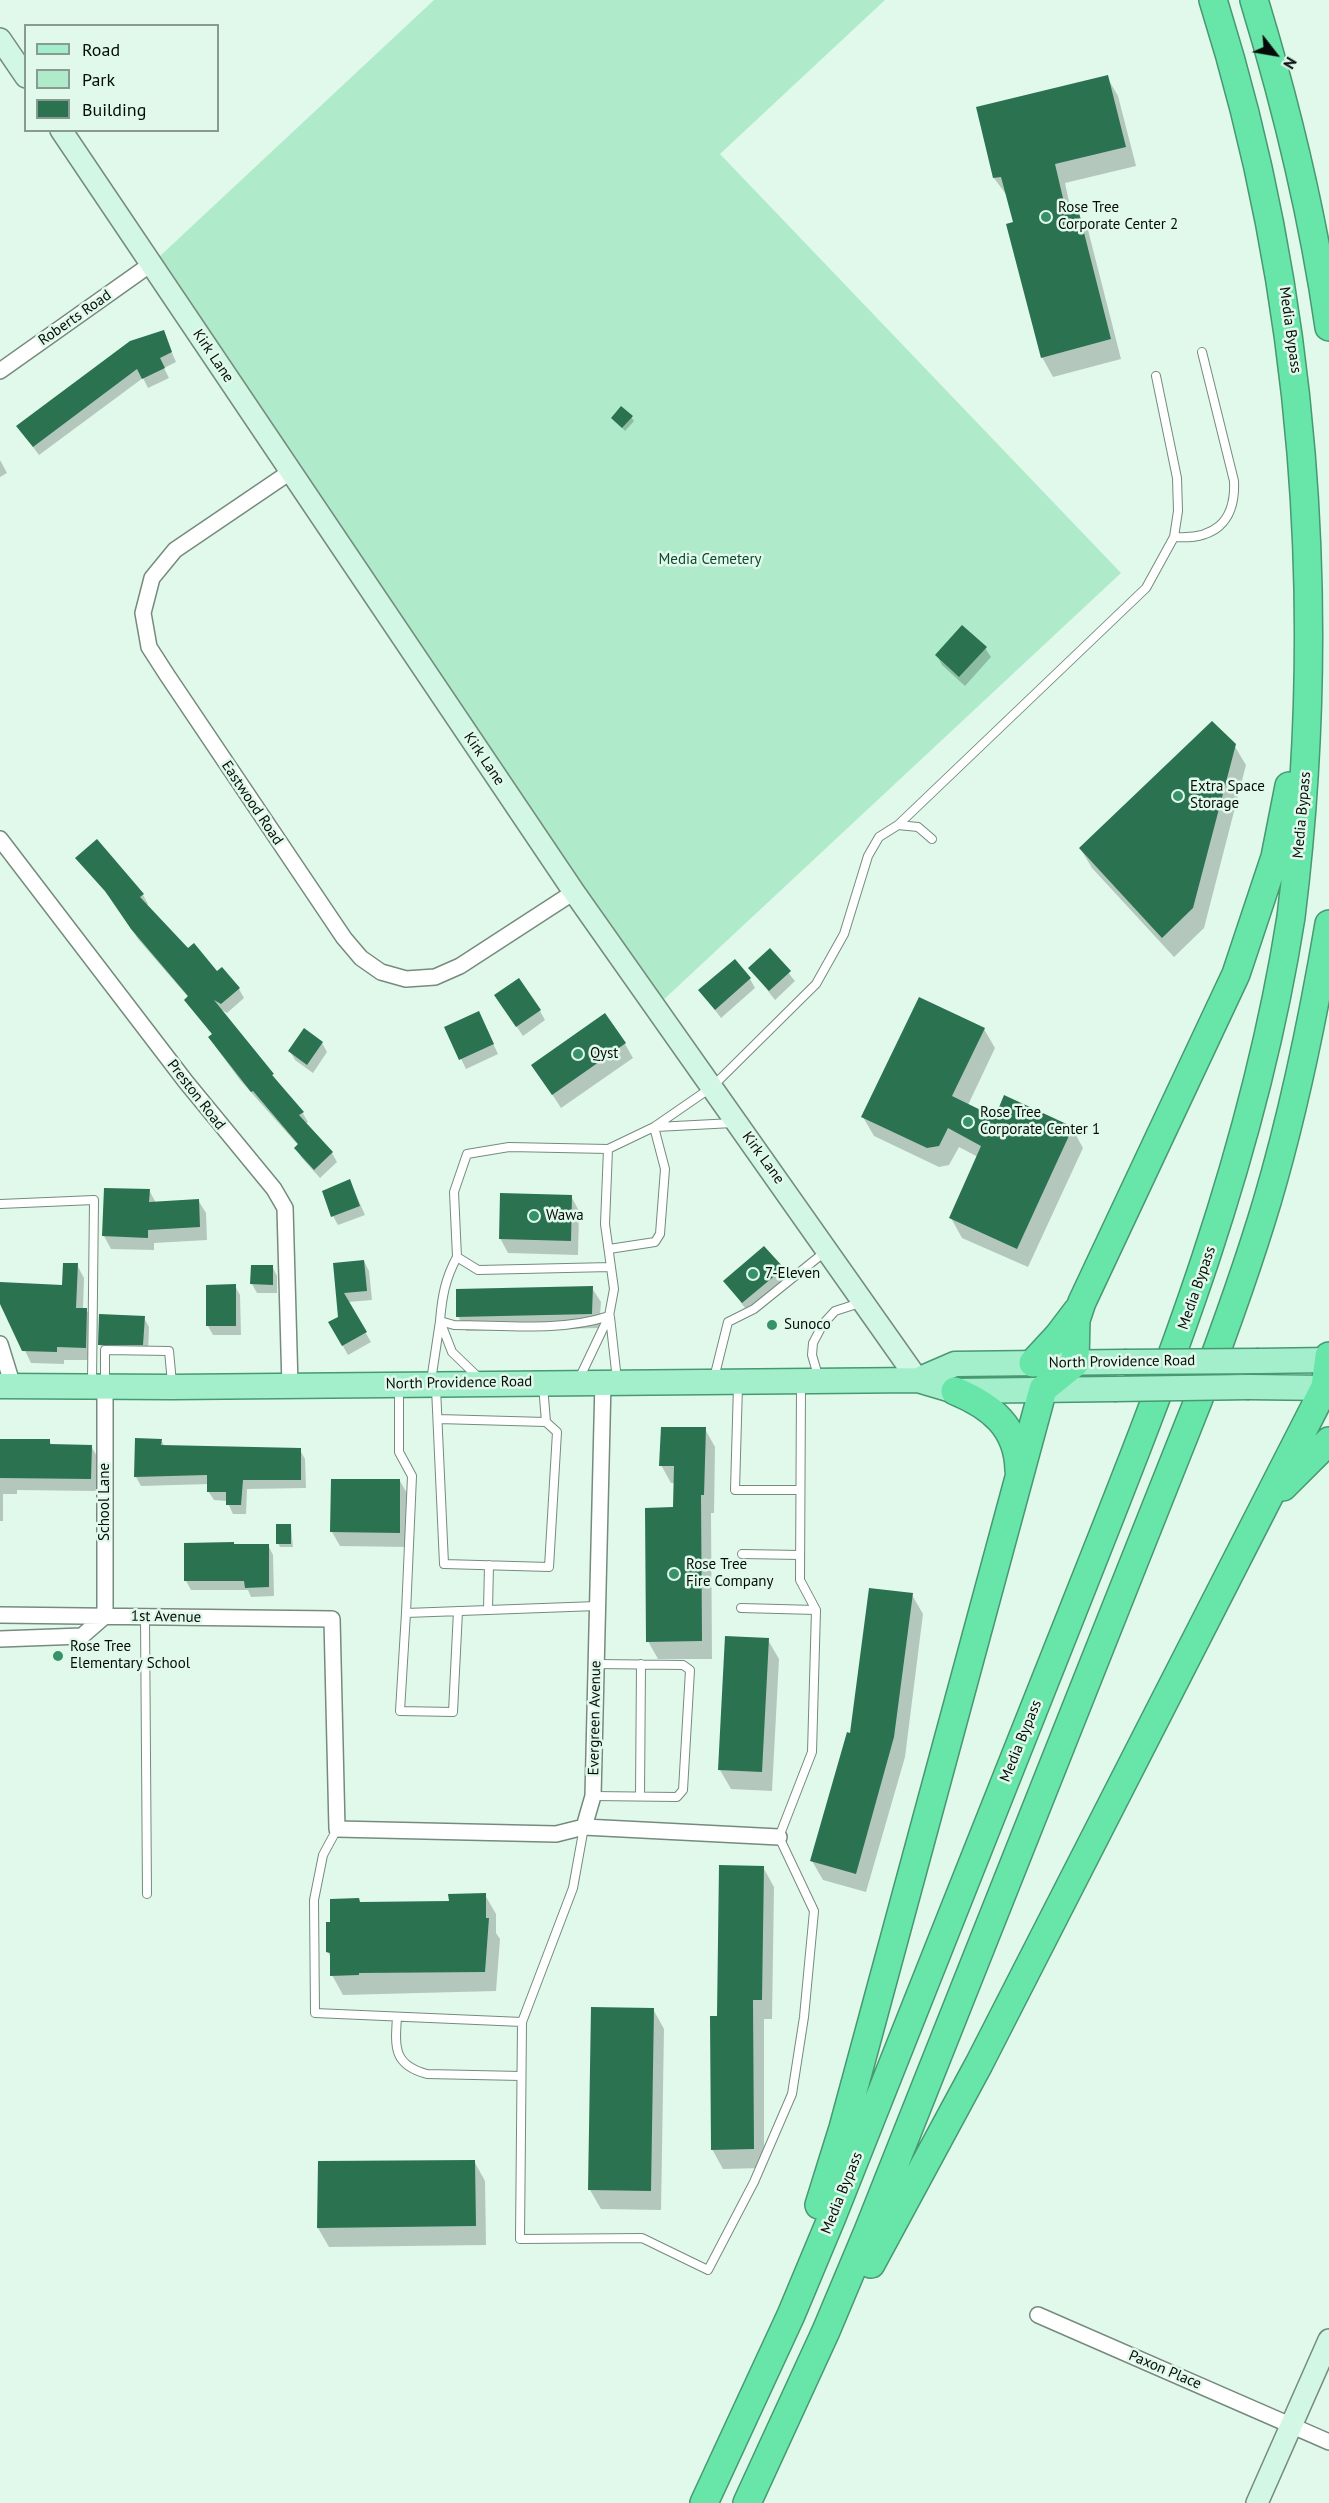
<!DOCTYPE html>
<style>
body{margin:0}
#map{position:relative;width:1329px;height:2503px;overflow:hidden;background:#e1f9eb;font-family:"PT Sans",sans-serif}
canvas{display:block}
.legend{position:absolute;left:24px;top:24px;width:195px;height:108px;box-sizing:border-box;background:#e1f9eb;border:2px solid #899b91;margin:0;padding:8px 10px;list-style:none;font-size:18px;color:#060d09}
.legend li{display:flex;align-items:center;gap:12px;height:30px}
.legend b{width:30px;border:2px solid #899b91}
.north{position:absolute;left:1245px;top:24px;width:60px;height:60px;-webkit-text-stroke:4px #e1f9eb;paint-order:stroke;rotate:121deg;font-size:16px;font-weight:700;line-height:24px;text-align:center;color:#060d09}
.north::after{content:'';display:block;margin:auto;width:21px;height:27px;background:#060d09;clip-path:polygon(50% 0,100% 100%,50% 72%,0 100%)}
</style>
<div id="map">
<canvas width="1329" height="2503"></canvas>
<ul class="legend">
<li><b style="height:8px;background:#a4efcb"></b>Road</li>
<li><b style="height:16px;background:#afebca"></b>Park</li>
<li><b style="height:16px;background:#2b7251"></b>Building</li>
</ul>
<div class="north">N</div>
</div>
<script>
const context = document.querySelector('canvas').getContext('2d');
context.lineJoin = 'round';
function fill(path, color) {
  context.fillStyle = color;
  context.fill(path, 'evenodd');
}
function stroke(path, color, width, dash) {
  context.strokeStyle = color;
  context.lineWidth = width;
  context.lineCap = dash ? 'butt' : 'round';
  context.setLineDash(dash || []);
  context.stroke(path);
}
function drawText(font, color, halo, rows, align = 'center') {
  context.font = font + ' "PT Sans",sans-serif';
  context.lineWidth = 5;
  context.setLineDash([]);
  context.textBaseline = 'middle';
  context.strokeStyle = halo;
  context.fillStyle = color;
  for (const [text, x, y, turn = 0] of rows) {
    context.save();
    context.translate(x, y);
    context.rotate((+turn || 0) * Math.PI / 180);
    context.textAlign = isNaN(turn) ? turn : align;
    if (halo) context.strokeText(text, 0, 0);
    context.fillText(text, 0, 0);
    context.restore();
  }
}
const green = new Path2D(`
 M434 0H885L720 154 1121 573 659 1004 160 256Z`);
const shadow = new Path2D(`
 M1107 77 1118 96 1136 166 1065 183 1071 211H1077L1088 230 1121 359 1053 377 1042 357 1015 223 1008 197 994 178 978 108Z
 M163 332 176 362 164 368 169 378 148 388 143 378 39 455 24 435Z
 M631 417 634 421 625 431 613 418Z
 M0 460 7 473 0 477Z
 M985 648 991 657 965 686 942 665 937 655Z
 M1234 745 1246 765 1204 928 1174 957 1092 868 1080 848Z
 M77 859 143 895 148 904 146 906 188 950 217 974 222 969 239 989 244 998 227 1013 219 1008 302 1112 308 1122 305 1124 332 1153 337 1162 320 1178 301 1157 296 1148 299 1146 240 1080 215 1046 213 1035 186 1001 189 998 138 939 113 901Z
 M770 950 795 981 775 1000 750 968Z
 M750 979 755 988 721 1018 700 990Z
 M502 1005 540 1011 545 1020 523 1036Z
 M483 1022 498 1054 466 1069 446 1028Z
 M984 1029 995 1048 968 1105 996 1120 1072 1128 1083 1148 1028 1267 962 1238 951 1218 978 1157 959 1147 949 1165 939 1167 874 1136 863 1117Z
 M322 1043 327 1052 313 1073 295 1060 290 1051Z
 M625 1044 633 1058 561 1108 533 1065Z
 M350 1181 365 1215 338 1225 333 1216Z
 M149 1190 156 1203 198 1200 206 1213 207 1240 154 1243V1250L111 1249 104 1236Z
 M571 1196 579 1211 578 1255 508 1253 500 1238Z
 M364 1261 369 1271 372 1300 348 1302 371 1342 348 1355 330 1323 340 1317 335 1265Z
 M77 1265 84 1278 83 1309H86L93 1322V1360H64V1364L31 1363 0 1300V1283L63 1286Z
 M272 1266 277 1276V1293H257L252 1284Z
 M783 1269 788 1278 748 1312 725 1281Z
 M235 1286 240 1295 241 1335H213L208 1326Z
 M592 1288 601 1302 599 1328 466 1331 458 1316Z
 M100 1315 144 1318 149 1327 148 1354H105L100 1345Z
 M705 1429 715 1447 714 1513H711L712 1659H658L648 1641 675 1509V1483H671L661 1465Z
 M0 1440H49L52 1446H91L98 1458 97 1491 17 1490V1494H3V1521H0Z
 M161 1440 165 1447 300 1450 305 1459 306 1488 247 1489 246 1514H233L227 1501 214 1500 208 1491 209 1484 141 1486 136 1477Z
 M332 1480 400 1481 408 1495 407 1547 340 1546 332 1532Z
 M291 1526 293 1547H280L278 1543Z
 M268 1545 273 1555 274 1596 251 1597 248 1590H191L186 1581 235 1546Z
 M912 1595 923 1614 905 1757 866 1892 823 1880 812 1861 852 1735Z
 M768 1640 779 1659 772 1791 731 1789 720 1770Z
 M763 1867 774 1887 772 2019H764V2168L723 2169 712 2149 718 2017Z
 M485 1895 496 1914V1933L500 1939 496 1991 343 1995 332 1975 331 1958 328 1952 332 1923 360 1903H450Z
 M653 2009 664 2029 661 2210 601 2209 590 2190Z
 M474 2161 485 2181 486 2245 329 2247 318 2228Z`);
const building = new Path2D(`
 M1108 75 1126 147 1055 164 1066 211 1078 209 1111 339 1041 358 1006 224 1013 222 1001 177 993 178 976 107Z
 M164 330 172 352 160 358 165 368 142 379 137 369 33 447 16 426 130 341Z
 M621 406 633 416 622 428 611 418Z
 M962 625 987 647 959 677 935 655Z
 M1212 721 1236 744 1193 908 1162 938 1079 848Z
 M97 839 144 894 140 897 188 948 194 943 217 971 222 967 240 988 221 1004 214 1000 274 1074 272 1075 304 1112 299 1115 333 1152 314 1170 294 1148 298 1144 253 1091 251 1092 208 1037 212 1034 184 1000 188 996 131 929 105 891 75 858Z
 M770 948 791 971 769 991 748 968Z
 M735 959 751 978 715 1010 698 990Z
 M519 978 541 1010 516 1027 494 995Z
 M919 997 985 1028 952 1096 995 1117 1004 1095 1073 1127 1017 1249 949 1218 981 1146 948 1128 939 1146 927 1148 861 1117Z
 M479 1011 494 1044 459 1060 444 1027Z
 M605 1013 626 1043 552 1095 531 1065Z
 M304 1028 323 1042 307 1065 288 1051Z
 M350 1179 360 1206 331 1217 322 1191Z
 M104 1188 150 1189 149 1202 199 1199 200 1227 148 1230V1238L102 1236Z
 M500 1193 572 1195 571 1241 499 1239Z
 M764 1246 784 1268 742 1303 723 1281Z
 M364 1260 367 1291 344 1293 367 1332 342 1346 328 1322 338 1317 333 1263Z
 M63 1263H78L76 1308H87L86 1348 57 1347V1352L22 1351 0 1304V1282L62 1285Z
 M251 1265H273V1285L250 1284Z
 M236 1284V1326H206V1285Z
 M593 1286 592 1314 456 1317V1289Z
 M99 1314 145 1316 143 1345H98Z
 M661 1427H706L704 1495H701L702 1641 646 1642 645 1508 673 1507 674 1466H659Z
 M135 1438 162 1439 161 1445 301 1448V1480H243L241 1505H226V1492H207V1475L134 1477Z
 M0 1439H50V1444L92 1445 91 1479 0 1478Z
 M331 1479H400V1533L330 1532Z
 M276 1524H291V1544H276Z
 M234 1542V1544H269V1587L245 1588 244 1581H184V1543Z
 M869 1588 913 1593 894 1737 856 1874 810 1861 847 1732 850 1733Z
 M725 1636 769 1638 762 1772 718 1770Z
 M719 1865 764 1866 762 2000H753L754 2149 711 2150 710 2016H717Z
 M486 1893V1918H489L485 1972 359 1973V1975L330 1976V1953L326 1952V1922H330V1899L359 1898 360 1902 449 1901 448 1894Z
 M591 2007 654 2008 651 2191 588 2190Z
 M475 2160 476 2226 317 2228 318 2161Z`);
const lane = new Path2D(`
 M1174 537C1213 540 1236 523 1234 481L1202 352
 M898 825 1146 588 1174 537 1178 511 1177 478 1156 376
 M656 1127 733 1123
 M608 1149 509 1147 467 1154 454 1192 457 1257 478 1270 611 1267
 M0 1204 94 1200 92 1382
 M609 1249 655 1242 660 1234 665 1169 654 1127
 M457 1257C445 1279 442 1297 440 1321L454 1325C505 1325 561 1332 609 1316
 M610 1317 617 1380
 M714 1378 728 1322 754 1309 826 1251
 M579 1379 609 1316 614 1289 605 1224 608 1149 654 1127 712 1087 816 984 844 934 868 856 879 837 898 825 918 827 932 839
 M819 1379 812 1355 813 1343 823 1324 835 1311 863 1302
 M431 1381 440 1321 452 1352 479 1378
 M105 1385V1350L169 1351 172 1383
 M738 1385 735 1490H800
 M436 1388 444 1564 549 1567 557 1432 546 1422 543 1385
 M399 1389V1452L412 1476 406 1613 597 1606
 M438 1419 546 1422
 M742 1554 800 1555
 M741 1608 816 1610
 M488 1610 489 1565
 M406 1613 400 1711 453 1712 458 1611
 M145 1617 147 1894
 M593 1796 677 1797 683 1790 690 1670 683 1665 596 1664
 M640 1796 641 1664
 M584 1827 573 1888 522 2022 520 2239 642 2238 708 2270 754 2182 792 2094 804 2017 814 1911 779 1837 812 1752 816 1610 800 1580 801 1385
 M337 1829 323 1855 314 1900 315 2013 522 2022
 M397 2017C395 2047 393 2065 427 2074L521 2076`);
const street = new Path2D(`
 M0 371 151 264
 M290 472 175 550 152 578 143 613 149 647 167 675 344 938 361 958 381 972 406 979 435 977 460 966 574 892
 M0 839 186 1082 274 1189 285 1208 290 1386
 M0 1344 13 1386
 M0 1615 332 1619 337 1829 556 1834 584 1827 593 1796 603 1381
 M105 1616V1387
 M0 1639 82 1636 105 1616
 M584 1827 779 1837
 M1038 2315 1329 2442`);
const secondary = new Path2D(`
 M0 39 26 77
 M61 130 574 892 918 1380
 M1257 2503 1329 2340`);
const primary = new Path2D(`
 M1259 1361 1329 1360
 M918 1380 955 1364 1124 1362
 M0 1386 172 1387 918 1380 955 1391 1114 1389
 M1249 1387 1329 1388`);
const highway = new Path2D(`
 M1254 0C1287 108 1313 216 1329 327
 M1033 1363 1058 1336 1077 1311
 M955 1391C991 1406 1018 1427 1019 1470
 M1283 1487 1329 1441
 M819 2205 843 2128 1043 1389 1075 1363 1076 1320 1082 1302 1236 974 1275 857 1289 786
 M871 2264 979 2064 1325 1387 1329 1356
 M704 2503 791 2315 832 2217C912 2015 992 1814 1072 1613 1164 1381 1252 1165 1291 917 1329 610 1306 295 1213 0
 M747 2503 826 2331 868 2231 1198 1401C1223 1335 1247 1269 1267 1202 1294 1111 1313 1018 1329 924`);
const primaryBridge = new Path2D(`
 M1124 1362 1259 1361
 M1114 1389 1249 1387`);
const markers = [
 [1046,217,6,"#389269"],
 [1178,796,6,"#389269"],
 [578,1054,6,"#389269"],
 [968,1122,6,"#389269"],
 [534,1216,6,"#389269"],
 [753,1274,6,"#389269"],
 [772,1325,6,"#389269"],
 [674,1574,6,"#389269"],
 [58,1656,6,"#389269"]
];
const poiNames = [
 ["Rose Tree",1058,208],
 ["Corporate Center 2",1058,225],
 ["Extra Space",1190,787],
 ["Storage",1190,804],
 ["Qyst",590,1054],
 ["Rose Tree",980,1113],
 ["Corporate Center 1",980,1130],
 ["Wawa",546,1216],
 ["7-Eleven",765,1274],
 ["Sunoco",784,1325],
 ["Rose Tree",686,1565],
 ["Fire Company",686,1582],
 ["Rose Tree",70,1647],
 ["Elementary School",70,1664]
];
const streetNames = [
 ["Roberts Road",75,318,-35],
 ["Media Bypass",1290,330,82],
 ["Kirk Lane",213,356,56],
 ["Kirk Lane",484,759,56],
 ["Eastwood Road",252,803,56],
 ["Media Bypass",1302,815,-85],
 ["Preston Road",196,1095,52],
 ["Kirk Lane",763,1158,54],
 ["Media Bypass",1197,1288,-71],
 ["North Providence Road",1122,1362,-1],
 ["North Providence Road",459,1383,-1],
 ["School Lane",105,1502,-90],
 ["1st Avenue",166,1617,1],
 ["Evergreen Avenue",595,1718,-89],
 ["Media Bypass",1021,1741,-68],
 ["Media Bypass",842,2193,-68],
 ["Paxon Place",1165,2370,23]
];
const parkNames = [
 ["Media Cemetery",710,560]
];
fill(green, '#afebca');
fill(shadow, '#0003');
fill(building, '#2b7251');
stroke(lane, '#758b7e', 10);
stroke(street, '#758b7e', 18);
stroke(secondary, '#758b7e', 24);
stroke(primary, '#469971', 27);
stroke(highway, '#469971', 30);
stroke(lane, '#fff', 8);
stroke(street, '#fff', 15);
stroke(secondary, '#d2f7e5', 21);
stroke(primary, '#a4efcb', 24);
stroke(highway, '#68e5a9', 27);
stroke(primaryBridge, '#469971', 27, []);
stroke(primaryBridge, '#a4efcb', 24);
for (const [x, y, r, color] of markers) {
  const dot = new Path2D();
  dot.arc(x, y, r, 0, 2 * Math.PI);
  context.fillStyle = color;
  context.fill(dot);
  stroke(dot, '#e1f9eb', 2);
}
drawText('15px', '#060d09', '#e1f9eb', poiNames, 'left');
drawText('15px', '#060d09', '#e1f9eb', streetNames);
drawText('15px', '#0f4830', '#e1f9eb', parkNames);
</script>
